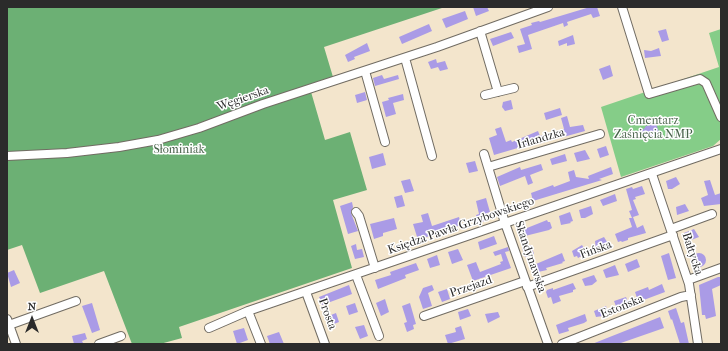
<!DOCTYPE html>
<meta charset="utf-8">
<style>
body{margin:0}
#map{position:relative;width:728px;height:351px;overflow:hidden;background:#f3e5cc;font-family:"IM FELL French Canon",serif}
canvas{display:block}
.frame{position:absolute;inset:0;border:8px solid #2b2b2b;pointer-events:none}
.north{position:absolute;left:12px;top:299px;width:40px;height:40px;-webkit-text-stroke:3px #fff;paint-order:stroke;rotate:0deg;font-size:11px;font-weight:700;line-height:16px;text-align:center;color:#2b2b2b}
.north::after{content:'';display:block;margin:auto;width:14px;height:18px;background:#2b2b2b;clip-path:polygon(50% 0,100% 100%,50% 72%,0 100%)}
</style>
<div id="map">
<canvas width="728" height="351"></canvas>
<div class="frame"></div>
<div class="north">N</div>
</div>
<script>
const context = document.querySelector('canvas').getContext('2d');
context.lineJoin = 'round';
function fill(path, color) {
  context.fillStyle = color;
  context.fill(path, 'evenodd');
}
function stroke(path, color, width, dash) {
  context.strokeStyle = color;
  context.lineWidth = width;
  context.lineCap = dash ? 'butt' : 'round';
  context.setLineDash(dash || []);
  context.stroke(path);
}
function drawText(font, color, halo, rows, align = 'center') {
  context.font = font + ' "IM FELL French Canon",serif';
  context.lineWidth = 3;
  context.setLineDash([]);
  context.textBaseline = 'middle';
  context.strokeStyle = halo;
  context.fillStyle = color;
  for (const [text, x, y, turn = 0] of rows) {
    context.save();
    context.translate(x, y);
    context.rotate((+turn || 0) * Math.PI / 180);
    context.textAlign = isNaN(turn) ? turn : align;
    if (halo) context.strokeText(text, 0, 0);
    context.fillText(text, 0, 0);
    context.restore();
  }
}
const green = new Path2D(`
 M721 29V139L713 146 621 177 601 107 719 67 709 33Z`);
const forest = new Path2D(`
 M7 7H445L324 47 333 77 309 85 325 140 350 132 367 190 333 200 352 268 179 327 182 338 160 344H132L104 271 40 293 22 245 7 250Z`);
const building = new Path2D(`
 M473 7H487L489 11 476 16Z
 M590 7H597L600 16 593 18 591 14 567 22 568 25 564 27 563 23 528 35 532 49 519 53 517 46 525 44 520 29 532 25 531 23 539 21 540 22Z
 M465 11 468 19 446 28 442 19Z
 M429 24 432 31 402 44 399 37Z
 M666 29 669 40 662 42 658 31Z
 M511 32 514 38 493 46 490 39Z
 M573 35 575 44 567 46V43L559 46 558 41Z
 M367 43 370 51 354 57 355 59 348 62 345 55Z
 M659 48 661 56 645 58 644 50 651 51Z
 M436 59 437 63 445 61 448 69 440 71 438 67 431 69 428 62Z
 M610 65 613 76 603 80 599 69Z
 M382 75 384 79 398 75 399 79 375 86 373 78Z
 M365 92 367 100 357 103 355 95Z
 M403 94 404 100 393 103 396 114 386 117 382 102 389 100 388 98Z
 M511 100 513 109 505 111 502 107 503 102Z
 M560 108 562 115 546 120 544 113Z
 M567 116 570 127 583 125 585 131 538 144V142L494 155 489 138 497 135 495 129 501 127 506 142 511 140 512 142 538 131 540 136 561 130 564 129 561 118Z
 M656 124 659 132 651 137H640L638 131 644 129 646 126Z
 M606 146 609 155 600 158 597 149Z
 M585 150 590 159 577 162 574 153Z
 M383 153 386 165 372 169 369 157Z
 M565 154 567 161 552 165 550 159Z
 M475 161 478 171 469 173 466 163Z
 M541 164 543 170 530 175 533 183 528 185 525 176 500 186 497 177 520 167 521 170Z
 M611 167 613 174 599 179 602 180 533 201 531 193 553 185 554 187 570 181 568 172 574 170 576 177 589 179 588 176Z
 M676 177 680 184 672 189H668L666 181Z
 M410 179 414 191 405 193 401 181Z
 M710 180 715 195 721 193V204L704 206 701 198 708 195 704 181Z
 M642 186 645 194 635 197 636 199 633 200 639 215 633 217 637 228 643 225 646 233 628 238V240L622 242 621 241 618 242 615 234 632 227 629 218H632L629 211 632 210 626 189 632 187 633 189Z
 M615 194 617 201 603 206 600 200Z
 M402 195 405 206 397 208 394 197Z
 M486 198 490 212 487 213 488 220 478 223 476 215 479 214 476 201Z
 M352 202 353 207 351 213 358 231 348 234 340 206Z
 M685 204 689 211 677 215 676 207Z
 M591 206 593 214 585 218H581L579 210Z
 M570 212 573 221 570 222 571 223 561 225 559 216Z
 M428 213 432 226 459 217 461 225 418 240 413 224 423 222 421 215Z
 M394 218 397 229 383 233V236L374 239 370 224Z
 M547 220 548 222H550L552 228 549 230 525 236 522 230Z
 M694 229 699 237 686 242 683 235 684 233Z
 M494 236 497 244 480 250 478 242Z
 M604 237 609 245 605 246 606 248 596 250 595 241Z
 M356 244 357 250 362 249 364 257 355 259 351 246Z
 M531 245 534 254 525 257 522 248Z
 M582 245 587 253 578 258 577 256 574 257 572 251Z
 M508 247 509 251 505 252 511 268 473 281 467 265 476 262 480 272 501 264 500 262 503 261 501 254 495 256 493 252Z
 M458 249 463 260 452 264 448 252Z
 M562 253 565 261 562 262 563 263 546 268 547 270 538 272 536 264Z
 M669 253 676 278 668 280 661 256Z
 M692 260a7 7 0 1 1 14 0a7 7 0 1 1-14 0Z
 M437 255 440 265 430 268 427 259Z
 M637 259 640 267 628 272 625 264Z
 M416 263 419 270 405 275 406 278 378 289 375 280 391 275 390 272Z
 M615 265 619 275 606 278 603 270Z
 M14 270 20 283 11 287 7 273Z
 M594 275 597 281 592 285 585 286 582 279Z
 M718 277H721V285L712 289 716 316 706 319 705 315H702L699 285Z
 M573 283 576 289 573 290V292L559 296 561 301 553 304 551 297 548 298 546 292 547 290 553 288V290Z
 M662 284 665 292 641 301H638L635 292 648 287 649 290Z
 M349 285 352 294 322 305 319 297Z
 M432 285 434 290 428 293 432 306 423 309 419 297 423 288Z
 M447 289 450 299 442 302 438 292Z
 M626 297 629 305 624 308 617 309 614 301Z
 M385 299 389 312 381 316 376 303Z
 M92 303 100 330 92 333 82 306Z
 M355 303 358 312 349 315 346 306Z
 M410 303 416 324 413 325 414 329 407 332 404 323 407 322 402 306Z
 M606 306 608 313 603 316 596 317 594 311Z
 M676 308 681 323 684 322 689 344H680L672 319 671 320 668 311Z
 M468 309 471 316 460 320 458 312Z
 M498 312 500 317 488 323 485 314Z
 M336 313 339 322 329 326 326 317Z
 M585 314 587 321 584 323 568 328 569 331 559 334 556 325Z
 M660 317 664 328 618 344H592Z
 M364 325 368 336 360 339 355 327Z
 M461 326 465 339 448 344 445 335 456 332 455 328Z
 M244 328 248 340 237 344 233 331Z
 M279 332 284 344H270L267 336Z
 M85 333 87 339 82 341 83 343 74 344 72 336Z`);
const minor = new Path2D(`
 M622 7 649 94 700 79 706 83 721 117
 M480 31 498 92
 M405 58 432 156
 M365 71 385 142
 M485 95 514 88
 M484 154 505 223 548 344
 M7 156 67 153 119 147 158 140 199 128 263 104 437 47 548 7
 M488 167 600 134
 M652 174 689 284 698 344
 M356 212 359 216 375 268
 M671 229 712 214
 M356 275 379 336
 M688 280 721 268
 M527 287 673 235
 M306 292 325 344
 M248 311 261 344
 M424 316 525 281
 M7 319 16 344
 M9 325 76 301
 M209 328 248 311 721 149
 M99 344 121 336
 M562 344 681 297 691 295`);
const streetNames = [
 ["Węgierska",243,99,-19],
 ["Irlandzka",541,139,-16],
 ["Księdza Pawła Grzybowskiego",461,226,-19],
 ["Fińska",596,250,-20],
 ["Bałtycka",692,254,72],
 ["Skandynawska",530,257,71],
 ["Przejazd",471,287,-19],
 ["Estońska",622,307,-22],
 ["Prosta",327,314,70]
];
const parkNames = [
 ["Cmentarz",653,121],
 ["Zaśnięcia NMP",653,135],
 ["Słominiak",179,150]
];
fill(green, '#85cd88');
fill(forest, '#6cb074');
fill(building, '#aa9be6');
stroke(minor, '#716c63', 10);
stroke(minor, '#fff', 8);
drawText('12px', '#2b2b2b', '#fff', streetNames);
drawText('12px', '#4a644c', '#fff', parkNames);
</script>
